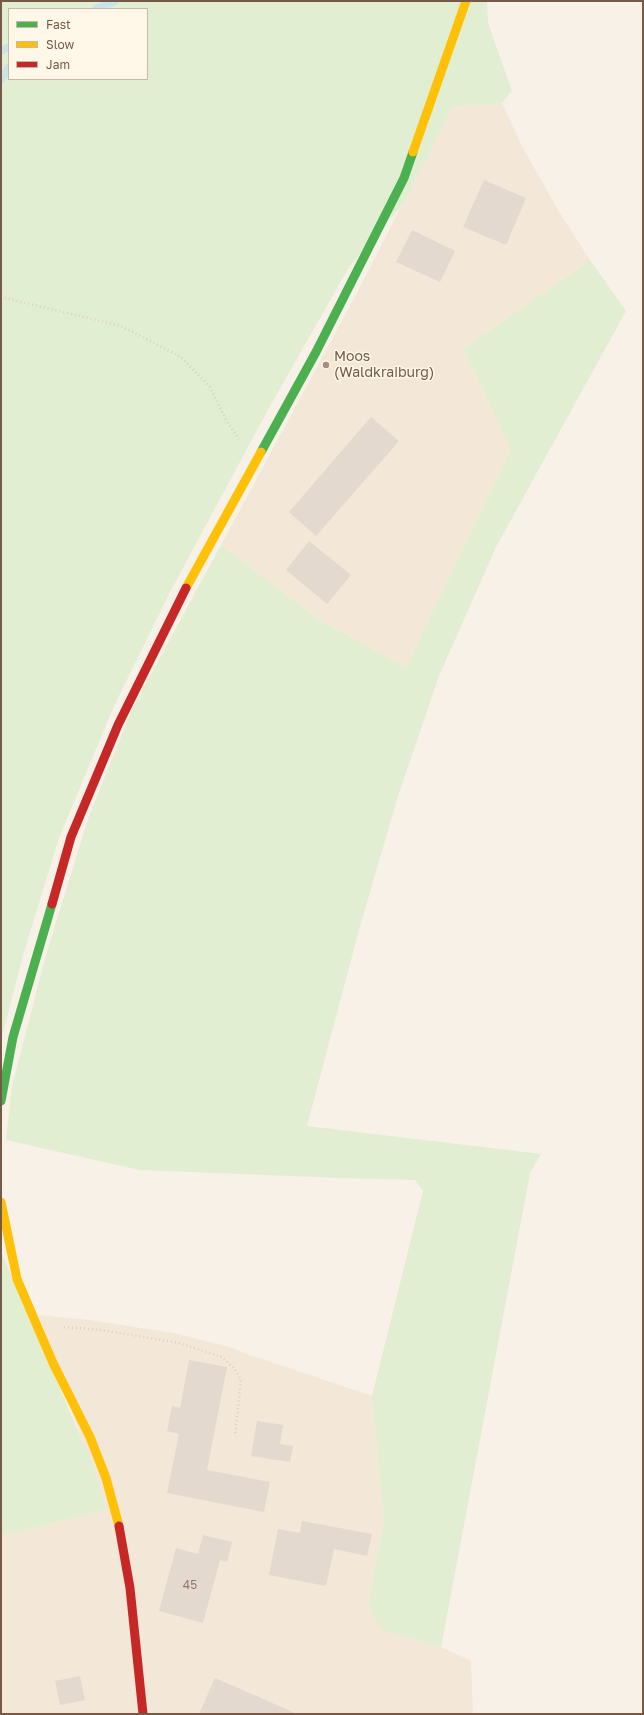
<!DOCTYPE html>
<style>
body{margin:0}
#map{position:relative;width:644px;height:1715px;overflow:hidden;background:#f7f1e7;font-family:"Golos Text",sans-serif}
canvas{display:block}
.frame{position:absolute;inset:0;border:2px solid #765947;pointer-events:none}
.legend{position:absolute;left:8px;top:8px;width:140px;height:72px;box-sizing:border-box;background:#fff7e8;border:1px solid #c8b8a8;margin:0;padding:5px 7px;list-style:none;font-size:12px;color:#765947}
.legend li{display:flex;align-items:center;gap:8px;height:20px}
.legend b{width:20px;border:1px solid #c8b8a8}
</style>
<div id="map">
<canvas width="644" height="1715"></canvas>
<div class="frame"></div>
<ul class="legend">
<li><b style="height:5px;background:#4caf50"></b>Fast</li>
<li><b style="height:5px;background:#ffc107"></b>Slow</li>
<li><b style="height:5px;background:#c62828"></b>Jam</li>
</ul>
</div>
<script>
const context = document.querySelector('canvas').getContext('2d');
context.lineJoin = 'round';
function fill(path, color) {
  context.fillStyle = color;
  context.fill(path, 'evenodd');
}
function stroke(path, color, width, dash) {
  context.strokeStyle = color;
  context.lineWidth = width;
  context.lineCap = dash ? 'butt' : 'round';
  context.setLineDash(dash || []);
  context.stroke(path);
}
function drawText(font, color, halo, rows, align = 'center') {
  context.font = font + ' "Golos Text",sans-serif';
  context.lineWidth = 3;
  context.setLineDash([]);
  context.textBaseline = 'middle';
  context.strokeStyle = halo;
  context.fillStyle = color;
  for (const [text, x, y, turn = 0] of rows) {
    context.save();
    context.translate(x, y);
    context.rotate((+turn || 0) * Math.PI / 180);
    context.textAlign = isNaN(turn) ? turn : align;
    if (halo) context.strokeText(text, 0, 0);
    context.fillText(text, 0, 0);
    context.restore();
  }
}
const residential = new Path2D(`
 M502 103 522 146 559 212 590 260 463 349 511 449 406 667 321 621 221 545 358 291 452 107Z
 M39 1315 89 1320 173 1333 229 1347 250 1355 372 1396 384 1522 368 1601 381 1629 441 1647 471 1661 473 1714H1V1536L106 1510Z`);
const green = new Path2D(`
 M1 1H487L488 23 512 91 502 103 452 107 403 204 349 267 270 406 170 592 114 706 59 838 24 952 1 1040ZM9 9H147V79H9Z
 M590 260 626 311 496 547 439 676 398 796 359 930 307 1126 541 1154 530 1173 441 1647 380 1629 368 1601 384 1522 372 1396 423 1191 415 1180 341 1178 140 1170 6 1140 12 1086 46 955 89 816 132 709 221 545 321 621 406 667 511 449 463 349Z
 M1 1251 91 1461 106 1510 1 1536Z`);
const stream = new Path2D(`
 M96 9 115 1
 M1 51 9 47
 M1 80 9 67`);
const building = new Path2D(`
 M484 180 526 198 506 245 463 227Z
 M412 230 455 251 440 282 396 262Z
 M371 417 399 441 316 536 289 512Z
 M309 541 351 575 327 604 286 570Z
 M189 1360 227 1367 207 1470 270 1482 264 1512 167 1493 179 1434 167 1431 172 1406 180 1408Z
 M257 1421 283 1425 280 1444 293 1446 290 1462 251 1456Z
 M302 1521 372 1534 367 1556 334 1549 326 1586 269 1575 278 1529 300 1533Z
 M203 1535 232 1542 227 1562 220 1560 203 1623 159 1611 176 1548 198 1554Z
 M80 1676 85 1700 60 1705 55 1681Z
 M215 1678 261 1698 297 1714H199Z`);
const path = new Path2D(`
 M1 297 121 326 181 357 210 387 226 420 239 439
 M64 1327 102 1330 179 1343 222 1357 234 1368 241 1380 235 1436`);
const fast = new Path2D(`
 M261 452 316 352 404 178 413 152
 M1 1101 13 1037 52 904`);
const slow = new Path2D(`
 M413 152 466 1
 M186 588 261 452
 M1 1202 17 1279 53 1363 90 1437 106 1478 119 1526`);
const jam = new Path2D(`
 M52 904 71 837 118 725 186 588
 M119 1526 130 1588 143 1714`);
const markers = [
 [326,365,4,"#a38e7f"]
];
const numberNames = [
 ["45",190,1585]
];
const poiNames = [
 ["Moos",334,357],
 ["(Waldkraiburg)",334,373]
];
fill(residential, '#f3e7d7');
fill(green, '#e2eed1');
stroke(stream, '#c9e4e7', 8);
fill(building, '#e3d9cf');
stroke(path, '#d8d0c9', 2.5, [1, 3]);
stroke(fast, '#4caf50', 9);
stroke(slow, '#ffc107', 9);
stroke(jam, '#c62828', 9);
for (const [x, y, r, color] of markers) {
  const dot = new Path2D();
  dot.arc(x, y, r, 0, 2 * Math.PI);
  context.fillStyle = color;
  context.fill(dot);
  stroke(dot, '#fff7e8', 1.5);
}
drawText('12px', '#937b6b', null, numberNames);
drawText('14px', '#765947', '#fff7e8', poiNames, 'left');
</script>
